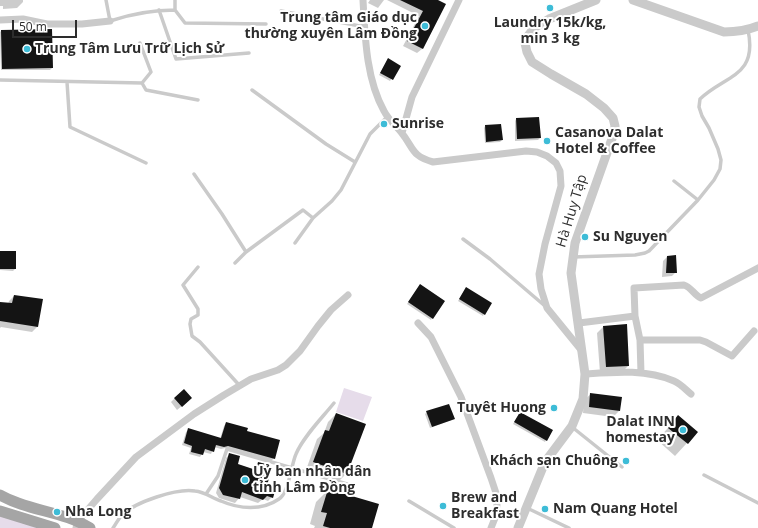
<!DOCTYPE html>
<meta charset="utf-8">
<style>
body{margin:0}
#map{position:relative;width:758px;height:528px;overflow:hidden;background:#fff;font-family:"Open Sans",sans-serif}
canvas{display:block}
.scale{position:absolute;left:12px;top:20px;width:65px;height:18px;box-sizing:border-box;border:2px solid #2d2d2d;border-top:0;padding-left:5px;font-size:12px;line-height:14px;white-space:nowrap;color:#2d2d2d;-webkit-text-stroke:3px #fff;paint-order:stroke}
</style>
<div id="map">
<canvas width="758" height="528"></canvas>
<div class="scale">50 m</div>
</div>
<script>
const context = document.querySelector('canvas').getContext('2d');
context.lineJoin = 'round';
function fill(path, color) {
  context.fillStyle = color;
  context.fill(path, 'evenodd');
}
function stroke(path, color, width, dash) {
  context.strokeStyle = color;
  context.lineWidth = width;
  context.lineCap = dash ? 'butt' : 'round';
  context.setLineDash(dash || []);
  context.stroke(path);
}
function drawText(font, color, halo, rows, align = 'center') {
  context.font = font + ' "Open Sans",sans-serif';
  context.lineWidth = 4;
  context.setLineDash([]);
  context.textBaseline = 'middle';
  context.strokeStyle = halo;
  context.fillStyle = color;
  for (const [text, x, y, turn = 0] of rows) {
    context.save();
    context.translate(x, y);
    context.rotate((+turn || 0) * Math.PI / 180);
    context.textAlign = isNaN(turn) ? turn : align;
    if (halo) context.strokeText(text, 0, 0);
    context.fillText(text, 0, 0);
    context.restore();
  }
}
const green = new Path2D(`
 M344 388 372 397 363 421 336 412Z
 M0 515 40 528H0Z`);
const shadow = new Path2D(`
 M0 0H23V2L17 8 3 9V6H0Z
 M370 0H384L378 8 368 3Z
 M387 0H437L444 4 422 49 417 53 403 46 419 16Z
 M1 31 52 68 50 70H1L0 32Z
 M387 61 400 66 390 81 379 75Z
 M516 119 540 138 538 140 515 141V121Z
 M485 126 502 140 500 142 485 143 484 128Z
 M0 252H15V269L13 271 0 270Z
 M667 257 676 272 672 276 662 277 663 261Z
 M420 285 432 318 431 320 407 304Z
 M466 288 484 314 483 316 458 301Z
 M14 296 41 300 37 327 32 332 1 327 0 328V303L8 304 9 301Z
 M603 327 628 366 622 372 600 373 597 333Z
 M591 394 619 411 613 417 583 413 584 400Z
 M175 398 187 402 177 410 171 402Z
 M427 412 454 419 430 428 425 414Z
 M520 413 546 440 545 442 513 424Z
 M336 414 346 474 338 482 306 470 317 439 324 433 328 422Z
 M678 417 697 432 675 456 657 440Z
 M226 423 246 432 274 458 271 461 225 448 221 449 214 447 211 454 203 452 200 457 189 454 191 448 182 445 186 432 188 430 220 439 224 426Z
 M230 454 237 465 254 470 255 467 259 463 266 486 272 497 268 501 263 499 258 503 240 497 235 503 219 498 216 493 226 458Z
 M328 490 371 528H314L315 526 310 524 316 502Z`);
const building = new Path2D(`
 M400 0H438L446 4 423 49 407 41 423 11Z
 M52 29 53 68 2 69 1 30Z
 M388 58 401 66 393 80 380 73Z
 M539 117 541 138 517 139 516 118Z
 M501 124 503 140 486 142 485 125Z
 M0 251H16V269H0Z
 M676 255 677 273H666L667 256Z
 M420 284 445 301 433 319 408 302Z
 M466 287 492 303 485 315 459 299Z
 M14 295 43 299 38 327 0 321V302L12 303Z
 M627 324 629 366 606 367 603 326Z
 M184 389 192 398 182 407 174 398Z
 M590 393 622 397 620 411 589 407Z
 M449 404 455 419 432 427 426 411Z
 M520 412 553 430 547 441 514 422Z
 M336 413 366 424 347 474 313 462 325 430 329 431Z
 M678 415 698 432 688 444 668 428Z
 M226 422 248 428 247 431 280 440 275 459 228 446 224 447 216 445 214 452 205 449 203 455 191 452 192 446 184 443 188 428 221 438Z
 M229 453 240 456 238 464 256 470 258 462 270 465 268 473 270 474 267 486 276 488 273 498 267 496 263 500 242 492 240 499 223 495 219 488Z
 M328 489 379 504 372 528H330L323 526 327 513 321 512Z`);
const service = new Path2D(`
 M106 0 110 21C131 14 152 10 175 10
 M175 0V10L185 23 266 24
 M159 10 176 59 249 53
 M281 11 365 27
 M140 43 151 72 142 83
 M0 80 142 83 146 90 198 100
 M67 82 70 127 146 163
 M252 90 326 144 355 162
 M194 174 222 214 246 252
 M674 181 698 200
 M463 239 490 259 545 306
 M295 243 313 218
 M573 257 635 255 645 253 649 251 698 200 714 180 720 169 721 160 718 149 709 128 702 116 699 107 700 99C725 75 758 77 748 30
 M235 263 246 252 303 210 313 218 332 201 341 190 370 134 387 117
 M198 267 183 285 198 309V315L191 319 190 324 192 336 200 342 240 386
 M572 427 622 467
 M704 475 758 503
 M206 494 218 476 227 449 347 484
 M409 501 454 528
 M527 508 569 528
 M113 528C116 524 118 519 122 515 135 502 177 488 195 491 205 492 212 498 221 501 239 509 262 511 279 499 289 493 291 465 296 454 303 437 322 418 334 403`);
const minor = new Path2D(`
 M363 0C365 36 366 79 384 111 388 119 395 125 401 132 414 148 411 156 433 162L526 151 537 152 547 156 556 163 560 171 561 186 545 244 539 274 541 289 547 308 582 351
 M0 20 23 19 47 24H82L110 21
 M402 133 412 97 459 0
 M418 323 431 337 461 397 491 478 496 493 497 505 495 518 491 528
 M579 323 635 316
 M754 331 732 356 706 342 700 340H640L635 316 634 288 684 285C691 287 694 295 701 298L758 268
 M640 340 641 373
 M585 374C614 372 646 369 674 381 681 384 686 390 691 394
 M76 528 78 521 97 499 136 457 194 414 224 395 251 379 278 370 286 365 300 351 318 326 331 310 348 295`);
const tertiary = new Path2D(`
 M633 0 724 32C736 32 746 31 758 26
 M518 528 545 462 572 426 583 399 585 374 571 273 575 243 614 133 615 126 613 118 604 108 586 94 551 74 532 62 527 52 525 43 528 36 534 28 549 19 596 0`);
const primary = new Path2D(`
 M0 495C28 511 63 511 90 528
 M0 511 55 528`);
const markers = [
 [550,8,4,"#3dbcd7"],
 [425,26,4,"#3dbcd7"],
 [27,49,4,"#3dbcd7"],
 [384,124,4,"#3dbcd7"],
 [547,141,4,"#3dbcd7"],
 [585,237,4,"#3dbcd7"],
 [554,408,4,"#3dbcd7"],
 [683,430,4,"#3dbcd7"],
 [626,461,4,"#3dbcd7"],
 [245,480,4,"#3dbcd7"],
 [443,506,4,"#3dbcd7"],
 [545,509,4,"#3dbcd7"],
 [57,512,4,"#3dbcd7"]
];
const poiNames = [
 ["Trung tâm Giáo dục",417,18,"right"],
 ["thường xuyên Lâm Đồng",417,34,"right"],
 ["Laundry 15k/kg,",550,23,"center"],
 ["min 3 kg",550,39,"center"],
 ["Trung Tâm Lưu Trữ Lịch Sử",35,49],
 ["Sunrise",392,124],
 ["Casanova Dalat",555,133],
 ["Hotel & Coffee",555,149],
 ["Su Nguyen",593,237],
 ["Tuyêt Huong",546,408,"right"],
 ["Dalat INN",675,422,"right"],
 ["homestay",675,438,"right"],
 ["Khách sạn Chuông",618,461,"right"],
 ["Uỷ ban nhân dân",253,472],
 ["tỉnh Lâm Đồng",253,488],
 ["Brew and",451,498],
 ["Breakfast",451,514],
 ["Nam Quang Hotel",553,509],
 ["Nha Long",65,512]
];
const streetNames = [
 ["Hà Huy Tập",572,211,-73]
];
fill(green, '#e6dcea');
fill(shadow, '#0003');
fill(building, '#141414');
stroke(service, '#cacaca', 3.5);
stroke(minor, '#cacaca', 7);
stroke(tertiary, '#cacaca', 9);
stroke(primary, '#a5a5a5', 11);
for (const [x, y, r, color] of markers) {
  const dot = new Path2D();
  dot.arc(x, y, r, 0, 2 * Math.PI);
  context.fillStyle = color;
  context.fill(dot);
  stroke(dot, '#fff', 1.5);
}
drawText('bold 14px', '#2d2d2d', '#fff', poiNames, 'left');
drawText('14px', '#2d2d2d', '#fff', streetNames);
</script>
